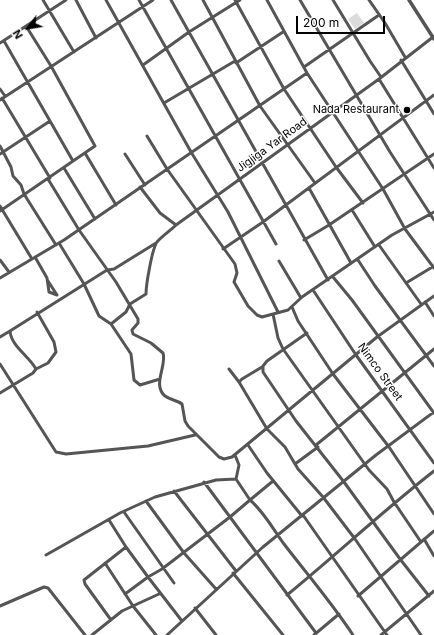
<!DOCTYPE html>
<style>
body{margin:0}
#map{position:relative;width:434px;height:635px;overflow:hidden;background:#fff;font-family:Inter,sans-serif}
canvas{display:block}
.north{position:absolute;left:8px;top:8px;width:40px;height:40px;-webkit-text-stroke:3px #fff;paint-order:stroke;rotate:239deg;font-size:11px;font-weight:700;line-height:16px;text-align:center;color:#000}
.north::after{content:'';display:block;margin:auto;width:14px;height:18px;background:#000;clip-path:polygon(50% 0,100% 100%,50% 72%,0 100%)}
.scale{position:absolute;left:296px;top:16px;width:89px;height:18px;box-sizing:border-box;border:2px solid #000;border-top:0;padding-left:5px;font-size:12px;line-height:14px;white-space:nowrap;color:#000;-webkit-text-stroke:3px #fff;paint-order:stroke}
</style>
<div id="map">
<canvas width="434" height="635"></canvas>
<div class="north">N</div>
<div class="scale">200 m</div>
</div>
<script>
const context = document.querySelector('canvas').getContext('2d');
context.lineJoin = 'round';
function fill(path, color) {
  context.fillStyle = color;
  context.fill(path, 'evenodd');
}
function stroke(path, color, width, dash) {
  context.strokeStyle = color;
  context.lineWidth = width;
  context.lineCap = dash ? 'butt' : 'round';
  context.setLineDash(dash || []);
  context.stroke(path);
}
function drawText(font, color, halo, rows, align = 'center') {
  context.font = font + ' Inter,sans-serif';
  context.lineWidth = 3;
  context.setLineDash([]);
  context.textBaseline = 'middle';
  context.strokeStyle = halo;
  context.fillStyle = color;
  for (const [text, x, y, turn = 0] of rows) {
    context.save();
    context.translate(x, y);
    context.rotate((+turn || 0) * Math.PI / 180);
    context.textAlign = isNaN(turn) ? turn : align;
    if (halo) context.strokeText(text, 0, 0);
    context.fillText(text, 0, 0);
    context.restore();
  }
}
const green = new Path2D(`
 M357 13 364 23 355 29 348 19Z`);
const minor = new Path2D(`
 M43 0 74 52
 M76 0 96 38
 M106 0 191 152 228 212 278 312
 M139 0 276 244
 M171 0 328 280
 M203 0 260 106 315 183
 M235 0 284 89 336 167 363 203
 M267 0 307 73 383 189 405 229 434 268
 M300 0 390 152 434 220
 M333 0 370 61 381 77
 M369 0 385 23 405 57
 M4 41 73 161
 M0 43 66 0
 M401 60 434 114
 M236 63 283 32
 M143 65 189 32 240 0
 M304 67 379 15
 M379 79 434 168
 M0 89 5 96
 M2 98 50 178
 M0 100 153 0
 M164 103 235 61
 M147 136 167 169 235 264 237 273 234 282 248 306 257 315 262 317 288 310 302 297 392 235 434 212
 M0 146 11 167 13 176 21 185 24 194 56 245
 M85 153 116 205
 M0 154 50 121
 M125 154 145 185
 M64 168 95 219
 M48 179 79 230 116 282 138 319V323L132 330 133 334 151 343 163 353C167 366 152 385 165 396 170 400 177 400 182 404L185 421 188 426 219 457 224 459 232 457 377 337 434 296
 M140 187 160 213 176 225
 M309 188 351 263
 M0 206 32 259
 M352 210 375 247
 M0 211 95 146 51 66 26 26
 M304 240 329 225 434 154
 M59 243 84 284 99 316 111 324
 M379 245 421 304
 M223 249 263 222 434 95
 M35 257 47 278 49 292 57 295
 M0 260 9 272
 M358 260 375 286 434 366
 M279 261 301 298
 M333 277 352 300 434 413
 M0 278 64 240 307 73
 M48 281 57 295
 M406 283 434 266
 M313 290 356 355 434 463
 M425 302 434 316
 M292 307 298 321 333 374 389 447 434 514
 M273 314 278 338 283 349 369 470 387 489 394 502 421 542
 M307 333 267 361 263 366V372L296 421 344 482 400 559 429 596
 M0 337 10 331
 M0 364 56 452 66 454 148 446 195 435
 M36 369 48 363 56 352 54 342 37 312
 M229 369 239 382 267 429 285 447 298 469 323 497 355 539 421 635
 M160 379 140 385 134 380 131 354 111 324 126 312 130 304 146 294C146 285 152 249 157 242 162 236 170 231 176 225L379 79 433 37
 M239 382 242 379 262 367
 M0 393 33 373 36 369C29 356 11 346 10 331L107 270 114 269 156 243
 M248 445 267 473 302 516
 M316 445 434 349
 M235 455 239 465 236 479 250 500 273 481
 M295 464 318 447
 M204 482 230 517 250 500C264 512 273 529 284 544 307 574 332 603 353 635
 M174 491 236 571
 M146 501 184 553 216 589
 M124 512 174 583
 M303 515 387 635
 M109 520 126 547
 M424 539 434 556
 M46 555 120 513 155 497 216 480 236 479
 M105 563 133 606 156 635
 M233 573 283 635
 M125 594 148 577 182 621
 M287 595C337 554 384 510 434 471
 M358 596 434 531
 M0 606 44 587 48 588 85 635
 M195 608 216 635
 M111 620 85 584 84 580 126 547 148 577 162 569 230 517 316 633
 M92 635 122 611 159 594
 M167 635 263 547 376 455 434 412
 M314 635 339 614
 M381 635 434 591`);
const tertiary = new Path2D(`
 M409 0 434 39`);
const markers = [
 [407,110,4,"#000"]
];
const poiNames = [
 ["Nada Restaurant",399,110]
];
const streetNames = [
 ["Jigjiga Yar Road",272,145,-36],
 ["Nimco Street",380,372,54]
];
fill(green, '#dcdcdc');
stroke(minor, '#555', 3);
stroke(tertiary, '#555', 3.5);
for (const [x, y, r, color] of markers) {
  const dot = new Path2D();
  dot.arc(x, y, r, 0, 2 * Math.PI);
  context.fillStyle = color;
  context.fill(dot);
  stroke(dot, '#fff', 1.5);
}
drawText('11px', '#000', '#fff', poiNames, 'right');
drawText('11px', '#000', '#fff', streetNames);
</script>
